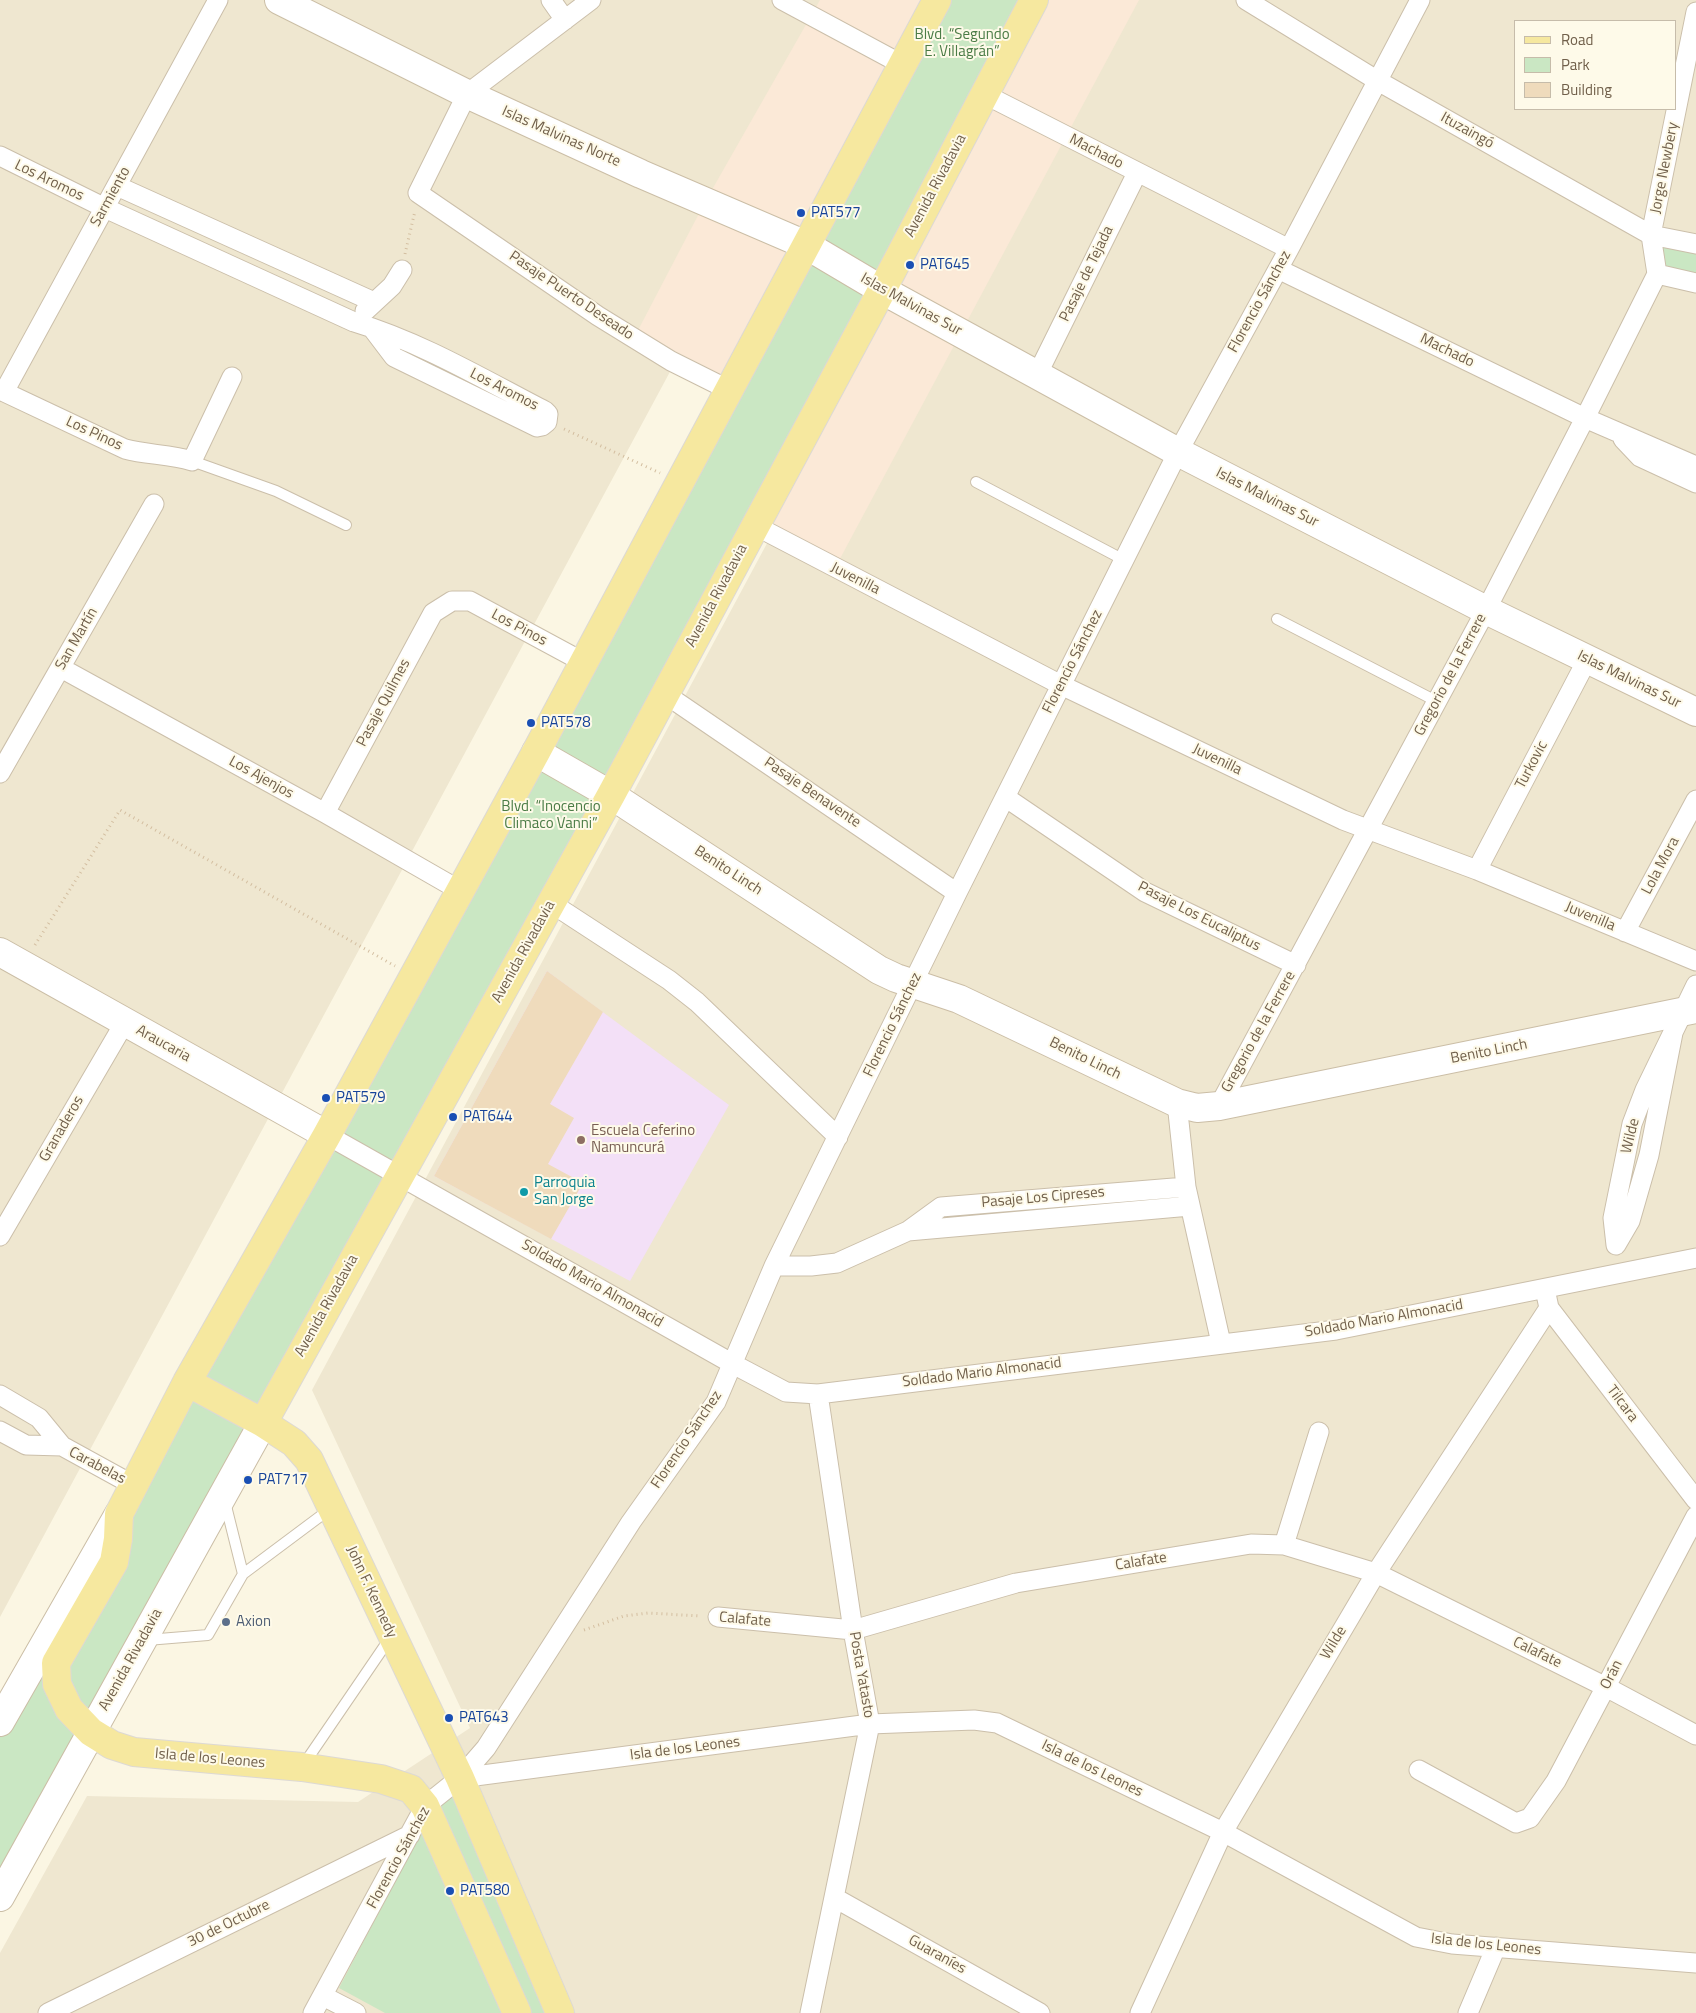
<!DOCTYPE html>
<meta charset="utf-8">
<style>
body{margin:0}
#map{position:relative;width:1696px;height:2013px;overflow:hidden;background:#fbf6e3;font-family:"Titillium Web",sans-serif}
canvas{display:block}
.legend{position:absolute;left:1514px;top:20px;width:162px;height:90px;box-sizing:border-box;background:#fefae9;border:1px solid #c6bcaa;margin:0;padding:6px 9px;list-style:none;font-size:15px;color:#71604b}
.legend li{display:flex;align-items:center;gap:10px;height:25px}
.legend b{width:25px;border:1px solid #c6bcaa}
</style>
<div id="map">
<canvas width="1696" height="2013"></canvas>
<ul class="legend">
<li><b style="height:6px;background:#f6e89f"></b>Road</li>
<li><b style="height:14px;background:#cae7c3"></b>Park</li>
<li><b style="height:14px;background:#efdbbc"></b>Building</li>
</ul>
</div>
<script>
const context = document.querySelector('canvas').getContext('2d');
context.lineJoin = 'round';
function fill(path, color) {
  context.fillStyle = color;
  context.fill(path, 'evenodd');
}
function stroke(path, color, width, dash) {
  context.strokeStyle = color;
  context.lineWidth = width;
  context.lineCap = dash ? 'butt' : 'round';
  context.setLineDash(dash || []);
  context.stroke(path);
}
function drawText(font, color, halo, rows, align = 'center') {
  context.font = font + ' "Titillium Web",sans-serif';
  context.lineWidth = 4;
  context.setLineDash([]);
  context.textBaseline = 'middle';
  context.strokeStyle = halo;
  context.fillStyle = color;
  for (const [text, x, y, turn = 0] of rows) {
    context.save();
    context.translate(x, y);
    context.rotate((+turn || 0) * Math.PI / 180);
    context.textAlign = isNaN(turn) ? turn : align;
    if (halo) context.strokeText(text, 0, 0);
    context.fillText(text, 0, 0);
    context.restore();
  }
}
const residential = new Path2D(`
 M0 0H870L0 1617Z
 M1059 0H1696V2013H0V1953L87 1796 358 1802 470 1728 312 1390ZM1515 21H1675V109H1515Z`);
const commercial = new Path2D(`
 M820 0H1139L835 568 754 525 729 390 634 338 705 202Z`);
const education = new Path2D(`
 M547 971 729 1105 630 1281 434 1176Z`);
const green = new Path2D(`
 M937 0H1034L0 1897V1722Z
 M1651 235 1696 244V283L1657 274Z
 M460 1778 560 2013H517L425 1806Z
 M422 1830 504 2013H385L339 1988Z`);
const building = new Path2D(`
 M547 971 603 1012 550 1104 574 1118 548 1164 583 1183 551 1239 434 1176Z`);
const path = new Path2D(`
 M405 254 415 211
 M564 429 660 473
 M35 945 120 810 395 966
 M584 1630 624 1616 648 1613 700 1616`);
const lane = new Path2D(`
 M192 461 276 491 346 525
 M976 482 1124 560
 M1277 619 1436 701
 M243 1574 330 1509
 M147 1640 208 1635 243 1574 225 1502
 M304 1764 390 1638`);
const street = new Path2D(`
 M551 0 565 20
 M591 0 467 94 418 193 598 316 671 361 729 390
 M782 0 903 65
 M1246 0 1378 81 1651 235 1696 244
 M984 94 1289 249
 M0 156 105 208 354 322C421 342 483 379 545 411L548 414 547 422 542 426 537 427 394 357 372 328
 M117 186 374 302
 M1278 269 1585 418 1696 466
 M1657 274 1696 283
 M365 311 392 286 402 270
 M1037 375 1137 173
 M0 390 125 449C147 455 170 454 192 461L232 377
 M4 392 218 0
 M1623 439 1640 457 1696 483
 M754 525 1061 685 1343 820 1477 870 1696 961
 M61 668 325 813 459 890
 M665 694 957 893
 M0 773 154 504
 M1005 797 1145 892 1296 965
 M325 813 433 613 452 601H470L583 662
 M1477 870 1587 660
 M551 903 669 980 697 1002 838 1137
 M1625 932 1696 800
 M1673 1033 1649 1155 1630 1221 1616 1245 1613 1218 1632 1124 1645 1090 1696 985
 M1177 1103 1186 1187 1221 1343
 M1219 1106 1486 610 1585 418 1657 274 1651 235 1696 12
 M327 1135 733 1364 786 1392 818 1394 1336 1330 1696 1258
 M908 1231 1190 1206
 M0 1236 125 1022
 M774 1266H811L837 1263 908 1231 941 1207 1186 1187
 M1549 1308 1696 1500
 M0 1395 39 1418 62 1446 133 1485
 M0 1431 26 1445 62 1446
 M1284 1545 1319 1432
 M718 1617 853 1630 1016 1583 1251 1544 1284 1545 1376 1573 1606 1687 1696 1735
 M1419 1770 1516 1823 1530 1818 1556 1781 1696 1516
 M460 1778 870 1724 974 1720 997 1723 1223 1832 1416 1937 1452 1944 1696 1963
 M835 1898 1040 2013
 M323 1996 356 2013
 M48 2013 410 1835
 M313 2013 425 1806 460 1778 486 1748 631 1522 716 1402 774 1266 957 893 1178 452 1289 249 1420 0
 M810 2013 870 1724 853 1630 818 1394
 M1140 2013 1223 1832 1376 1573 1549 1308 1545 1289
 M1468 2013 1496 1947`);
const secondary = new Path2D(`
 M279 0 467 94 641 174 806 245 882 290 1178 452 1486 610 1696 712
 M536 752 611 795 879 970 896 978 959 999 1177 1103 1197 1108 1219 1106 1696 1009
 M0 952 327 1135
 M0 1722 119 1514
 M0 1897 263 1423`);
const primary = new Path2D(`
 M187 1382 263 1423 294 1443 309 1460 460 1778 560 2013
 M263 1423 611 795 882 290 1034 0
 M517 2013 425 1806 411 1789 381 1779 302 1767 134 1752 112 1745 91 1732 69 1709 57 1684 56 1663 114 1562 118 1539 119 1514 187 1382 327 1135 536 752 937 0`);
const markers = [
 [801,213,5,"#1a4fb4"],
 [910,265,5,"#1a4fb4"],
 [531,723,5,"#1a4fb4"],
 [326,1098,5,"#1a4fb4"],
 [453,1117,5,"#1a4fb4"],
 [581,1140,5,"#8d6e63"],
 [524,1192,5,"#0f9aa8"],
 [248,1480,5,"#1a4fb4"],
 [226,1622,5,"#5c6f8a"],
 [449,1718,5,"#1a4fb4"],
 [450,1891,5,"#1a4fb4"]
];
const parkNames = [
 ["Blvd. “Segundo",962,35],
 ["E. Villagrán”",962,52],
 ["Blvd. “Inocencio",551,807],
 ["Climaco Vanni”",551,824]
];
const streetNames = [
 ["Ituzaingó",1467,131,29],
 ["Islas Malvinas Norte",561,137,24],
 ["Machado",1096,152,27],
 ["Jorge Newbery",1665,168,-79],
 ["Los Aromos",49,181,26],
 ["Avenida Rivadavia",936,186,-62],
 ["Sarmiento",111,197,-61],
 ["Pasaje de Tejada",1087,274,-64],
 ["Pasaje Puerto Deseado",571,296,34],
 ["Florencio Sánchez",1260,302,-61],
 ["Islas Malvinas Sur",911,305,29],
 ["Machado",1447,351,26],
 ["Los Aromos",504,390,27],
 ["Los Pinos",94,434,25],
 ["Islas Malvinas Sur",1267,498,27],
 ["Juvenilla",855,579,27],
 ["Avenida Rivadavia",717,596,-62],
 ["Los Pinos",519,628,28],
 ["San Martín",77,639,-60],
 ["Florencio Sánchez",1073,662,-63],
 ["Gregorio de la Ferrere",1451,675,-62],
 ["Islas Malvinas Sur",1629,680,26],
 ["Pasaje Quilmes",384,703,-62],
 ["Juvenilla",1217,760,26],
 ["Turkovic",1532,765,-62],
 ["Los Ajenjos",261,778,29],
 ["Pasaje Benavente",812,793,34],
 ["Lola Mora",1661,866,-62],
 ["Benito Linch",728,871,33],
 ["Pasaje Los Eucaliptus",1199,917,27],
 ["Juvenilla",1590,917,23],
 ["Avenida Rivadavia",524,952,-61],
 ["Florencio Sánchez",893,1025,-64],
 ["Gregorio de la Ferrere",1259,1032,-61],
 ["Araucaria",163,1044,29],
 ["Benito Linch",1489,1052,-11],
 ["Benito Linch",1085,1059,26],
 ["Granaderos",62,1129,-60],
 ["Wilde",1631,1136,-76],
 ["Pasaje Los Cipreses",1043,1198,-5],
 ["Soldado Mario Almonacid",592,1284,30],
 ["Avenida Rivadavia",327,1306,-61],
 ["Soldado Mario Almonacid",1384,1319,-10],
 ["Soldado Mario Almonacid",982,1373,-7],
 ["Tilcara",1622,1404,53],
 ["Florencio Sánchez",687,1440,-56],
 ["Carabelas",97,1466,28],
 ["Calafate",1141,1562,-9],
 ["John F. Kennedy",371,1592,65],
 ["Calafate",745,1620,5],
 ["Wilde",1334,1643,-59],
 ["Calafate",1537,1653,26],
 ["Avenida Rivadavia",131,1660,-61],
 ["Posta Yatasto",861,1675,80],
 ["Orán",1612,1675,-63],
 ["Isla de los Leones",685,1749,-7],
 ["Isla de los Leones",210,1759,5],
 ["Isla de los Leones",1092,1769,26],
 ["Florencio Sánchez",399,1858,-61],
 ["30 de Octubre",229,1924,-26],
 ["Isla de los Leones",1486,1945,6],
 ["Guaraníes",937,1955,29]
];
const transitNames = [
 ["PAT577",811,213],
 ["PAT645",920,265],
 ["PAT578",541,723],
 ["PAT579",336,1098],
 ["PAT644",463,1117],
 ["PAT717",258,1480],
 ["PAT643",459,1718],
 ["PAT580",460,1891]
];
const educationNames = [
 ["Escuela Ceferino",591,1131],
 ["Namuncurá",591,1148]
];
const cultureNames = [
 ["Parroquia",534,1183],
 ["San Jorge",534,1200]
];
const serviceNames = [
 ["Axion",236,1622]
];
fill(residential, '#efe7d0');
fill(commercial, '#fbe9d7');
fill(education, '#f3e0f7');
fill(green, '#cae7c3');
fill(building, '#efdbbc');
stroke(lane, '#cbbfaa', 12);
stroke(street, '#cbbfaa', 21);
stroke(secondary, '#cbbea6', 30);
stroke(primary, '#ddd9d4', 30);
stroke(path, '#d3bea0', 3, [1, 4]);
stroke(lane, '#fff', 10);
stroke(street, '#fff', 19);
stroke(secondary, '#fff', 28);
stroke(primary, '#f6e89f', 28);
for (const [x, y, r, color] of markers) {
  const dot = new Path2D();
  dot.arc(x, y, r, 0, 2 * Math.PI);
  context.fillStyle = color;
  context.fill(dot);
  stroke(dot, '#fefae9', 2);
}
drawText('15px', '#4b7c46', '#fefae9', parkNames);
drawText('15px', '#71604b', '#fefae9', streetNames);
drawText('15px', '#164399', '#fefae9', transitNames, 'left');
drawText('15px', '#785e54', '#fefae9', educationNames, 'left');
drawText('15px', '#0d838f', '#fefae9', cultureNames, 'left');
drawText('15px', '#4e5e75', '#fefae9', serviceNames, 'left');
</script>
